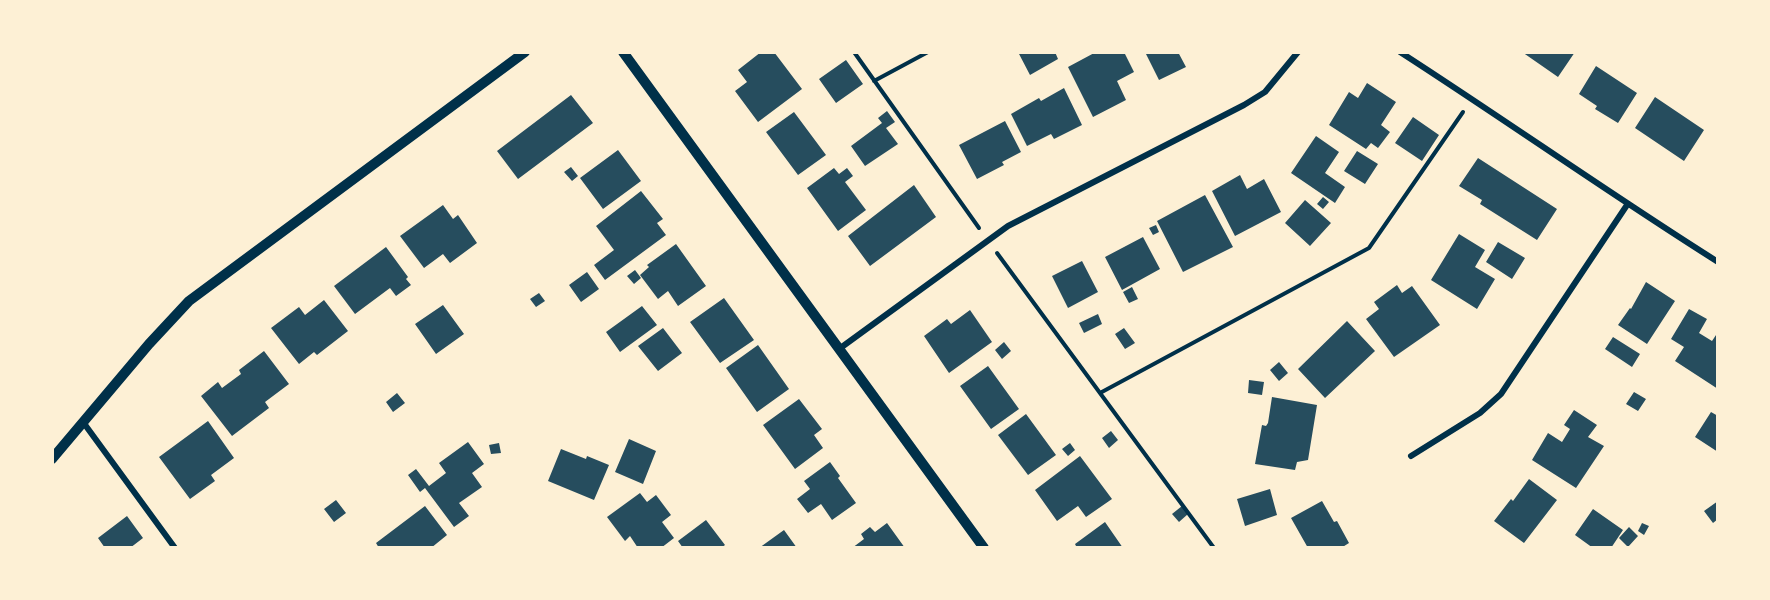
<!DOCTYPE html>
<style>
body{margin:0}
#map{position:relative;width:1770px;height:600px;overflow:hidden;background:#fdf0d5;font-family:"Space Grotesk",sans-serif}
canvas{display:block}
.frame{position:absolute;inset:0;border:54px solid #fdf0d5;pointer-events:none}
</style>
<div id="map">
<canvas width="1770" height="600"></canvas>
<div class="frame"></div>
</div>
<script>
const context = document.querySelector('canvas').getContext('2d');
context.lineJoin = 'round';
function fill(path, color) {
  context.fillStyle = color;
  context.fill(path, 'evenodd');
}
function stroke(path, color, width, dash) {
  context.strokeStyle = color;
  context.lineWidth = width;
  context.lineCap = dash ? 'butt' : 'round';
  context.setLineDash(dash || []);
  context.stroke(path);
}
const building = new Path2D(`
 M761 52H774L802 89 758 122 735 91 747 82 738 70Z
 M1018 52H1055L1058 59 1030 75Z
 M1096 52H1124L1134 72 1117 81 1126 100 1093 117 1068 67Z
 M1145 52H1178L1186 67 1159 80Z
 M1522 52H1575L1558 77Z
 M846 60 863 84 836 103 819 79Z
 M1596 66 1637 93 1618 123 1595 109 1597 106 1579 94Z
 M1367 83 1396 102 1381 125 1390 132 1378 148 1371 143 1366 149 1329 125 1349 92 1358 98Z
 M1064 88 1082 125 1054 139 1051 134 1027 146 1011 114 1039 98 1041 101Z
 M571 95 593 123 518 179 497 151Z
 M1655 97 1704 130 1684 161 1635 128Z
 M887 111 895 122 886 128 898 144 865 166 851 146 882 123 878 118Z
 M794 112 826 155 798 175 766 132Z
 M1413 117 1439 135 1422 161 1395 143Z
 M1005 121 1021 152 1002 162 1004 165 977 179 959 145Z
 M1316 136 1339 152 1325 173 1345 187 1335 203 1291 173Z
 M618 150 641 181 603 209 580 178Z
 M1357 151 1378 164 1365 184 1344 171Z
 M1478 158 1557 209 1537 240 1480 204 1482 200 1459 186Z
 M571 167 578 176 572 181 564 172Z
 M834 168 839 174 847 168 853 176 845 182 866 210 838 231 807 188Z
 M1240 175 1247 189 1264 179 1281 212 1235 236 1212 191Z
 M914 185 936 217 870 266 848 236Z
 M641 191 663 219 657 223 666 235 605 280 594 265 614 250 596 226Z
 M1205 195 1233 247 1183 272 1157 221Z
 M1323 197 1329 202 1323 209 1317 204Z
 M1305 200 1331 223 1310 246 1285 223Z
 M443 205 453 219 458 215 477 243 450 263 443 254 424 268 400 236Z
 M1156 225 1159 232 1153 235 1149 228Z
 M1459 234 1485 250 1475 267 1495 279 1477 309 1431 280Z
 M1143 237 1160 269 1122 290 1105 257Z
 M1498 242 1525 258 1512 279 1486 262Z
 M676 244 706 286 678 306 668 291 658 299 640 275 649 267 647 265Z
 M386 247 408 277 406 279 411 285 396 296 390 288 355 314 334 286Z
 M1082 261 1098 292 1068 308 1052 276Z
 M635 270 641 278 634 284 627 276Z
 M587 272 599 289 581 302 569 285Z
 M1646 282 1675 301 1647 344 1618 325 1630 308 1631 309Z
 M1397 285 1402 293 1412 286 1440 325 1394 357 1366 319 1379 309 1374 302Z
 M1132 287 1138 299 1129 303 1123 292Z
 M539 293 545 301 536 307 530 299Z
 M724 298 754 340 720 363 690 322Z
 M324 300 348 331 317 355 314 352 299 364 271 328 299 307 305 315Z
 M443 305 464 334 436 354 415 324Z
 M642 306 657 325 620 352 606 332Z
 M1689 309 1707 319 1699 333 1712 341 1718 332V389L1675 361 1684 347 1671 339Z
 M970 310 992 342 949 373 924 336 947 319 951 324Z
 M1098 314 1102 324 1084 333 1079 323Z
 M1347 321 1375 351 1325 398 1298 369Z
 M663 328 682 353 658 371 638 346Z
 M1124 328 1135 343 1125 349 1115 334Z
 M1613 337 1640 354 1632 367 1605 349Z
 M1004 342 1011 351 1002 359 995 350Z
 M758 345 789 389 757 412 726 368Z
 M264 351 289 384 265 402 269 408 232 436 201 396 218 382 222 388 241 374 239 370Z
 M1279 362 1288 373 1279 381 1270 370Z
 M988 366 1019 409 991 429 960 386Z
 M1249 380 1264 382 1262 395 1248 393Z
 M1634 392 1646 399 1638 411 1626 404Z
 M397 393 405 403 393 412 386 402Z
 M1272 397 1317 405 1308 460 1297 462 1295 470 1255 464 1262 425 1266 426 1268 423Z
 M799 399 822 429 814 435 823 448 795 469 763 425Z
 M1574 410 1597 425 1588 437 1604 446 1576 488 1532 460 1548 433 1562 442 1570 429 1564 425Z
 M1711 412 1718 416V452L1695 437Z
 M1026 414 1056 455 1028 475 998 435Z
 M208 421 234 458 211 475 215 481 190 499 159 457Z
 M1111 431 1118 440 1109 448 1102 438Z
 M629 439 656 451 643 484 615 472Z
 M468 442 484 464 472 473 482 487 459 503 469 516 454 527 425 488 420 492 408 475 416 469 429 486 446 473 439 463Z
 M499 443 501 453 491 454 489 445Z
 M1070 443 1075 450 1068 456 1062 449Z
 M561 449 586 459 587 456 609 465 594 500 548 481Z
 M1080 456 1112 499 1086 517 1078 506 1057 521 1035 490Z
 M830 462 840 476 838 478 856 503 832 520 821 504 808 513 797 499 810 489 804 481Z
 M1529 479 1557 500 1524 543 1494 521 1511 499 1513 501Z
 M1270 489 1277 515 1245 526 1237 499Z
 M640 493 647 502 656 495 671 515 662 522 674 538 661 548H638L630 536 625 541 607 517Z
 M336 500 346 513 334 522 324 509Z
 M1322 501 1334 522 1337 521 1349 543 1341 548H1308L1291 518Z
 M1718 501V519L1713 523 1704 511Z
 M425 506 447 535 431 548H379L376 543Z
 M1182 506 1188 514 1179 522 1172 514Z
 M1593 509 1623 530 1611 548H1593L1575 535Z
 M127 516 143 538 130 548H105L98 538Z
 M706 520 725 545 721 548H683L678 541Z
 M1105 522 1123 548H1077L1075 544Z
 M887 523 905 548H852L864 539 861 534 870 527 875 532Z
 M1642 523 1649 526 1644 535 1638 531Z
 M1629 527 1638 536 1628 547 1619 538Z
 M784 530 797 548H759Z`);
const path = new Path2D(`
 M854 52 979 228
 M874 81 928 52
 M997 253 1214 548
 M1100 393 1369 248 1463 112`);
const minor = new Path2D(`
 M1400 52C1507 121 1610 194 1718 262
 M839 349 1008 226 1244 105 1265 92 1298 52
 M83 422 175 548
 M1411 456 1480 413 1501 394 1627 205`);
const tertiary = new Path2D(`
 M623 52 984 548
 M52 459 149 344 189 301 525 52`);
fill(building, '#264d5e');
stroke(path, '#003049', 4);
stroke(minor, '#003049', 6);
stroke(tertiary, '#003049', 10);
</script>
